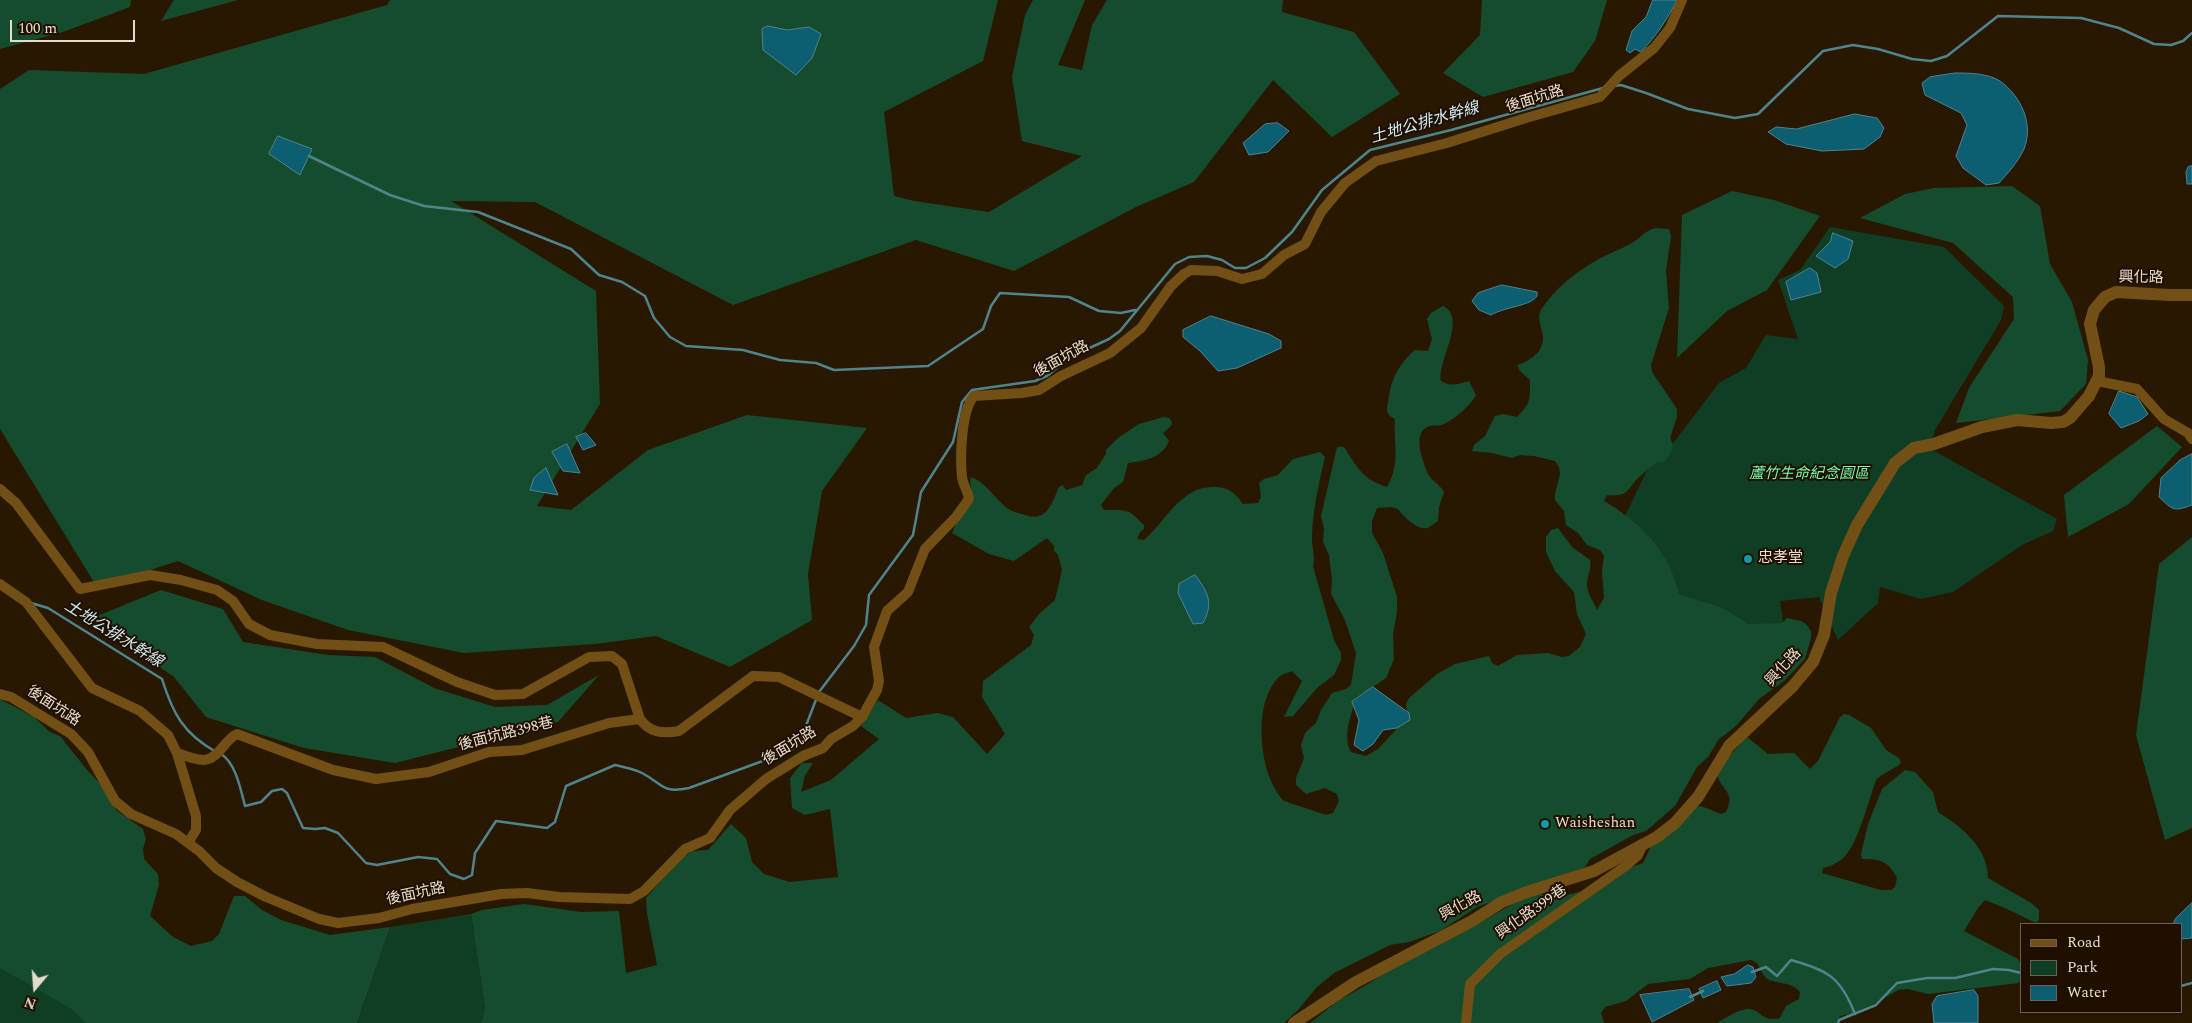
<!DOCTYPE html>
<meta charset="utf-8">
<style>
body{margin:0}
#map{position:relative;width:2192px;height:1023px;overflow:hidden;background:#291801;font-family:Spectral,serif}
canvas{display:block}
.legend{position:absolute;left:2020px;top:923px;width:162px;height:90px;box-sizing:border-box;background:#1f0f00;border:1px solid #6f6152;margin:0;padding:6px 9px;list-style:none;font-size:15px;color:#e7dbcd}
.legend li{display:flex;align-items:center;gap:10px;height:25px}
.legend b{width:25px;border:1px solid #6f6152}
.north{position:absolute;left:10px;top:963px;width:50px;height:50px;-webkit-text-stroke:4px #1f0f00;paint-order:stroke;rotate:198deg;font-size:14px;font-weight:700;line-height:20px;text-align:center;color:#e7dbcd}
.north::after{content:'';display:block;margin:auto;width:18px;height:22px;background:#e7dbcd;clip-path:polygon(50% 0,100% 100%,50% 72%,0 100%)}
.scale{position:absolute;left:10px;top:20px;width:125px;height:22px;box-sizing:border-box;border:2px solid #e7dbcd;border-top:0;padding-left:6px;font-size:15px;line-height:18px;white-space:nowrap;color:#e7dbcd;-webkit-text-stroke:4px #1f0f00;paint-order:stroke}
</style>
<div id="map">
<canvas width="2192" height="1023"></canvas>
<ul class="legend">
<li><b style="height:6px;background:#724f15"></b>Road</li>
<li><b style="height:14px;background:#103e24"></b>Park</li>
<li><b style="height:14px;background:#0e5e72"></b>Water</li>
</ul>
<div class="north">N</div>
<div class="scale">100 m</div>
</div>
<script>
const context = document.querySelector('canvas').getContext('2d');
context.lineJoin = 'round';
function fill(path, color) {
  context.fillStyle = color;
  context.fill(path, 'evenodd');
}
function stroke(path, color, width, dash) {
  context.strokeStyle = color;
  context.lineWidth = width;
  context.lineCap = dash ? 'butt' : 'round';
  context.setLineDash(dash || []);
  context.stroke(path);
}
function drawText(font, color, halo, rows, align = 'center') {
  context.font = font + ' Spectral,"Noto Sans TC",serif';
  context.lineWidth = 4;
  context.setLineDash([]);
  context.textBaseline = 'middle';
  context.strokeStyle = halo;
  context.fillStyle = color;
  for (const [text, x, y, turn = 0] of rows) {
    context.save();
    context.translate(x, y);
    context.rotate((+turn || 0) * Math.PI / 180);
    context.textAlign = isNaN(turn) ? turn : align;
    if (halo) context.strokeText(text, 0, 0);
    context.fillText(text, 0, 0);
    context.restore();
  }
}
const green = new Path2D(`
 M1830 227 1944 247 2004 306 2001 320 1935 430 1929 448 2057 519 2053 531 2022 545 1953 592 1921 599 1880 587 1878 603 1838 640 1819 597 1780 601 1786 642 1696 631 1625 516 1648 468 1674 442 1719 383 1746 368 1766 335 1798 339 1778 280 1800 270Z
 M471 914 485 1008 481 1023H357L390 927Z
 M0 960 96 1023H0Z`);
const forest = new Path2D(`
 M0 0H131L130 7 63 32 0 49Z
 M174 0H238L161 21Z
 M390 0H998L983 61 884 112 894 196 914 201 989 212 1082 156 1022 141 1012 77 1025 15 1033 0H1085L1058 65 1082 70 1092 25 1107 0H1283L1282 12 1354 32 1400 94 1332 137 1273 80 1194 182 1136 207 1014 271 916 240 733 305 535 202 451 201 596 291 600 404 537 506 571 510 648 450 747 415 867 428 822 491 808 574 812 620 730 667 656 636 595 644 464 653 348 630 262 600 178 561 97 587 0 429V89L29 70 144 74 387 5Z
 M1482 0H1607L1595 41 1573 72 1483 97 1443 73 1480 35Z
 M2012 186 2040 206 2050 264 2072 302 2088 360 2086 384 2060 411 1956 423 1969 388 2014 319 2013 297 1953 243 1860 218 1905 194 1934 188Z
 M1732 191 1774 200 1820 216 1767 290 1727 311 1677 358 1682 215Z
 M1656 228 1669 229 1671 236 1666 271 1669 308 1651 365 1652 372 1677 409V417L1670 438C1676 449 1671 454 1663 463L1657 462C1650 468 1643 473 1637 479 1625 493 1628 496 1607 495L1604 501C1629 515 1658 540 1670 568 1674 576 1676 585 1679 594 1708 605 1721 603 1747 624L1782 623 1787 618 1801 621 1807 625 1811 631V638L1805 659 1784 681 1759 699 1736 726 1719 739 1708 757 1697 767 1675 806 1646 831 1633 835 1590 859 1585 867 1575 871 1477 907 1440 931 1409 942 1390 945 1334 973 1317 987 1298 1010 1284 1023H481L485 1008 471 914 482 910 524 904 581 912 619 911 626 973 657 965 647 913 646 898 678 861 692 851 708 850 731 824 746 838 752 862 764 874 790 882 838 877 830 809 805 815 792 808 790 778 802 763H813L805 775 801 792 831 780 879 739 861 726 878 700 906 718 937 713 953 717 987 754 1005 734 982 697 983 681 1031 645 1034 635 1029 627 1039 614 1055 600 1062 570 1058 555 1054 551V546L1047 538 1014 561 989 554 952 533 958 519 974 501 970 482 971 477C987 483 994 498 1007 508 1012 512 1019 513 1025 515 1047 523 1052 503 1059 487L1063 485 1066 490 1082 485 1086 475 1097 468 1106 454V450L1118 438 1139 424 1164 417 1169 418 1172 422 1171 426 1163 433 1169 441C1162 458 1144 461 1128 463L1123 482 1114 488 1101 505 1104 510C1126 510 1128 508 1144 525V529L1140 532 1137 539 1144 540C1165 522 1181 487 1212 487 1227 486 1235 492 1243 504L1258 503 1261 497 1259 483 1264 479 1278 475 1293 459 1320 452 1325 457C1319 483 1313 509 1312 535 1311 546 1316 556 1313 566L1334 640 1341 653V660L1334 675 1317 688 1293 716 1284 717 1302 681 1292 671C1288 673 1281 674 1278 678 1252 704 1259 776 1284 801L1326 815 1333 813 1339 801 1337 794 1325 788 1306 794 1296 785V778L1304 758 1301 745 1305 733 1316 723 1321 710 1332 693 1346 689 1351 685 1356 653 1345 620 1331 594 1332 580 1329 555 1323 542 1324 529 1321 516 1337 447H1344C1357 467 1363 480 1387 487 1401 461 1393 447 1395 419 1383 413 1388 407 1389 396 1391 379 1401 361 1415 350L1428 351 1432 339 1427 319 1431 313 1443 306C1468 318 1437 361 1441 381 1450 387 1458 384 1469 381L1476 395C1471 405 1452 422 1441 425 1437 426 1433 425 1429 426 1411 433 1423 460 1427 472 1430 480 1440 484 1444 492L1439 507 1438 521C1435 523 1430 527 1427 528 1417 530 1403 516 1398 509L1391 507 1377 508 1372 521V533L1383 553 1397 597V611L1393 635 1394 659 1386 678 1357 698C1351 714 1342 737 1351 752L1366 756 1378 749 1408 717 1406 704 1409 698 1437 674 1455 664 1489 656 1492 663 1498 666 1517 655 1548 653 1562 657 1569 656 1580 647 1586 634 1577 614 1574 592 1555 571 1546 552V537L1551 530 1558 528 1572 547 1590 560C1592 570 1587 574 1587 584 1586 592 1594 602 1597 610L1604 598 1602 570 1604 556 1600 550 1587 545 1578 533 1566 525 1564 511 1555 500V494L1560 474 1559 467 1555 461 1534 456 1520 455 1512 458 1492 453 1472 451 1474 445 1485 436 1495 416 1503 414 1517 417C1531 403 1530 399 1530 380L1520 371 1517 365C1530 361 1544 352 1543 336 1542 327 1536 319 1541 310 1555 288 1576 272 1599 259 1609 253 1620 250 1630 244 1640 239 1645 230 1656 228Z
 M2157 426 2182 447 2129 504 2068 537 2064 495Z
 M2192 537V828L2165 840 2136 735 2159 564Z
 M161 590 223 609 243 642 328 655 375 657 434 688 495 707 547 705 599 675 558 722 395 763 304 748 206 717 174 677 90 619Z
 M0 699 34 717 50 732 60 736 87 770 108 792 116 810 143 829 146 839 143 849 144 859 158 874 159 885 150 916 173 937 191 946 212 941 219 934 234 896H245L262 910 281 920 330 935 390 927 357 1023H86L72 1009 0 968Z
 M1844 714 1849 715 1871 728 1886 750 1899 758 1901 763C1894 770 1883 772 1876 780 1869 799 1858 844 1844 857 1838 863 1831 866 1823 868L1822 873 1881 890H1891L1895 887 1897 878C1888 861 1881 859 1862 859L1861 854 1868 824 1882 789 1905 770 1915 772 1933 792 1938 812C1962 827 1988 848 1988 878L2031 903 2039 910V920L2036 923 2007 909 1985 900 1978 908 1964 931 2018 959C2022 965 2022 977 2019 983L1928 994 1908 989 1898 990 1878 1002 1850 1014 1840 1016 1836 1023H1717C1725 1018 1738 1010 1747 1009 1761 1008 1761 1023 1780 1018L1786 1006 1799 999 1800 992C1791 982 1781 984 1769 980 1763 977 1760 968 1757 963L1751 960 1708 968 1690 979 1648 984 1626 1001 1605 1007 1601 1013 1604 1023H1310L1338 1001 1368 984 1403 960 1481 922 1532 893 1560 897 1586 890 1623 870 1643 863 1652 844 1696 807 1701 806 1721 814 1726 812C1737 790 1719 791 1717 772L1746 736 1768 754 1794 753 1810 769 1818 761 1840 717Z`);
const water = new Path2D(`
 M1653 0H1677C1667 20 1656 36 1641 52L1635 49 1630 53 1626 50 1632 31 1646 17Z
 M768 26 787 30 809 27 821 34 812 58 796 75 763 50 762 29Z
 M1955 73C1969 73 1987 73 2000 81 2021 96 2034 124 2024 149 2018 162 2008 173 1999 183L1986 185 1963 168 1956 156 1967 125 1961 113 1925 95 1922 83 1930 77Z
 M1855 114 1877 118 1884 128 1880 137 1864 149 1822 151 1786 144 1768 132 1776 127 1796 129Z
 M1278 123 1289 131 1268 152 1249 155 1243 143 1265 124Z
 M278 136 312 149 300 175 269 154Z
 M2192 166V184H2187L2186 172 2188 167Z
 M1833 233 1853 241 1848 259 1835 268 1816 256 1830 242Z
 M1810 268 1817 273 1821 292 1791 300 1786 282Z
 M1502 285 1537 292V296C1531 306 1504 307 1491 315L1479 310 1472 301 1478 293Z
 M1211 316 1269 334 1281 341V348L1237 368 1218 371 1200 351 1183 337V330Z
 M2119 391 2137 397 2148 414 2139 421 2121 428 2109 414Z
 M586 433 596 445 583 450 576 437Z
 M567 444 580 473 563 471 552 452Z
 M2192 454V505C2173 512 2173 510 2159 497L2161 478 2180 460Z
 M546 468 558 495 530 490 534 478Z
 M1195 575C1208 592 1214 603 1203 623L1193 624 1178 593 1179 584Z
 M1373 687 1409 713 1410 720 1397 728 1383 730 1373 744 1363 751 1354 745 1359 720 1352 702Z
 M2192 903V938L2181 939V924H2173L2176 918Z
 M1748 965 1753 967 1756 977 1751 983 1727 986 1721 977 1734 974Z
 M1717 981 1721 990 1703 998 1699 989Z
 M1689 989 1694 1000 1652 1022 1640 995Z
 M1974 990 1978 996V1023H1934L1932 1004 1937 996Z`);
const stream = new Path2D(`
 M1614 86 1621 85 1646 93 1688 109 1735 118 1758 114 1823 51 1853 45 1878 49 1912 59 1931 61 1947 56 1998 16 2081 18 2119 28 2154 44 2171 45 2183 41 2192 33
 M309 156 390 195 424 206 478 212 571 249 599 275 622 282 645 296 654 318 670 337 686 346 743 350 780 360 816 363 834 370 928 366 983 329 991 306 1000 293 1069 297 1099 311 1121 313 1135 310
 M31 603 48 608 162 679C173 714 183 733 216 752
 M819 692 854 646 866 625 869 595 913 535 921 492 953 442 962 402 972 390 1035 381 1047 376 1070 357 1109 339 1120 331 1175 264 1189 257 1207 256 1222 260 1235 268H1246L1265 258 1292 232 1322 190 1370 150 1451 130 1603 88
 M221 754C236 763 241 791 245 806L261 802 272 791 282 789 287 793 303 828 315 829 325 828 338 833 366 863 377 865 418 857 437 859 450 874 464 879 472 875 475 853 496 821 547 828 555 822 566 786 615 765C624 767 634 769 642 773 663 784 662 794 689 788L790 751 799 744 817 697
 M1752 972 1766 967 1777 976 1791 960C1828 971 1840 976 1855 1014
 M2181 986 2192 983
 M1690 997 1703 991
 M1838 1023 1839 1020 1876 1005 1897 983 1927 978H1955L1993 969 2009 970 2021 973`);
const minor = new Path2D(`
 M2097 381 2137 389 2164 419 2188 433 2192 439
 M0 489 16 503 80 589 150 575 181 580 217 590 233 601 249 624 270 635 317 644 383 647 457 682 495 695 523 694 589 657 612 656 622 664 640 719
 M0 584 26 602 92 688 140 711 168 735 177 753
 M0 694 11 697 71 734 88 752 115 801 131 814 176 834 199 851 216 868 237 882 266 897 319 919 338 923 379 918 412 909 501 894 527 893 559 897 630 899 644 891 685 849 710 838 730 810 766 779 803 756 823 748 831 739 853 726 862 717 877 690 879 681 874 647 887 611 908 592 925 549 956 517 969 499C968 491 963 485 962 477 960 458 961 410 974 396L1022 393 1039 390 1061 376 1110 353 1141 328 1171 286 1184 274 1191 270 1217 271 1242 279 1262 274 1284 255 1305 244 1321 212 1345 183 1376 161 1447 143 1526 118 1600 97 1619 76 1654 48 1670 28 1682 0
 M188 843 196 830V816L177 753C185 756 196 760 204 760 219 759 224 740 237 734L333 770 376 779 429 772 489 752 522 750 609 723 640 719C650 733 663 734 679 731L753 676 779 677 862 717
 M1466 1023 1470 984 1500 954 1627 865 1638 855 1643 844`);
const tertiary = new Path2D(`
 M1294 1023 1356 982 1472 921 1502 902 1527 892 1594 871 1657 837 1675 823 1698 797 1729 746 1793 686 1813 662 1824 635 1831 593 1843 556 1857 525 1895 463 1914 448 1934 444 1982 427 2017 420 2051 423 2063 422 2070 418 2089 396 2099 376V367L2090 324 2094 310 2105 297 2116 292 2169 295H2192`);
const markers = [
 [1748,559,5,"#0f9aa8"],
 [1545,824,5,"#0f9aa8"]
];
const streetNames = [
 ["後面坑路",1535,100,-17],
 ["興化路",2141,279,1],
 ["後面坑路",1062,360,-28],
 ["興化路",1784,668,-48],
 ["後面坑路",53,707,33],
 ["後面坑路398巷",506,735,-14],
 ["後面坑路",790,747,-31],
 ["後面坑路",416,895,-12],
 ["興化路",1461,907,-29],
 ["興化路399巷",1532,913,-35]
];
const parkNames = [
 ["蘆竹生命紀念園區",1809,475]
];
const poiNames = [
 ["忠孝堂",1758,559],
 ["Waisheshan",1555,824]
];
const waterNames = [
 ["土地公排水幹線",1425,124,-16],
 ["土地公排水幹線",113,635,32]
];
fill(green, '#103e24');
fill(forest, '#164c2e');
fill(water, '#0e5e72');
stroke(water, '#4f848d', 1);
stroke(stream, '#4f848d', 2.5);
stroke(minor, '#724f15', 10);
stroke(tertiary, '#724f15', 12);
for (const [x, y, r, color] of markers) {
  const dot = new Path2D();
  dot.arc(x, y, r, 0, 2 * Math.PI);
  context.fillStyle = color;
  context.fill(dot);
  stroke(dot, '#1f0f00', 2);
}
drawText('15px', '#e7dbcd', '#1f0f00', streetNames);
drawText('italic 15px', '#77f8ab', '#1f0f00', parkNames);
drawText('15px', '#e7dbcd', '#1f0f00', poiNames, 'left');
drawText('italic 16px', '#ceeaf3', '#1f0f00', waterNames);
</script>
